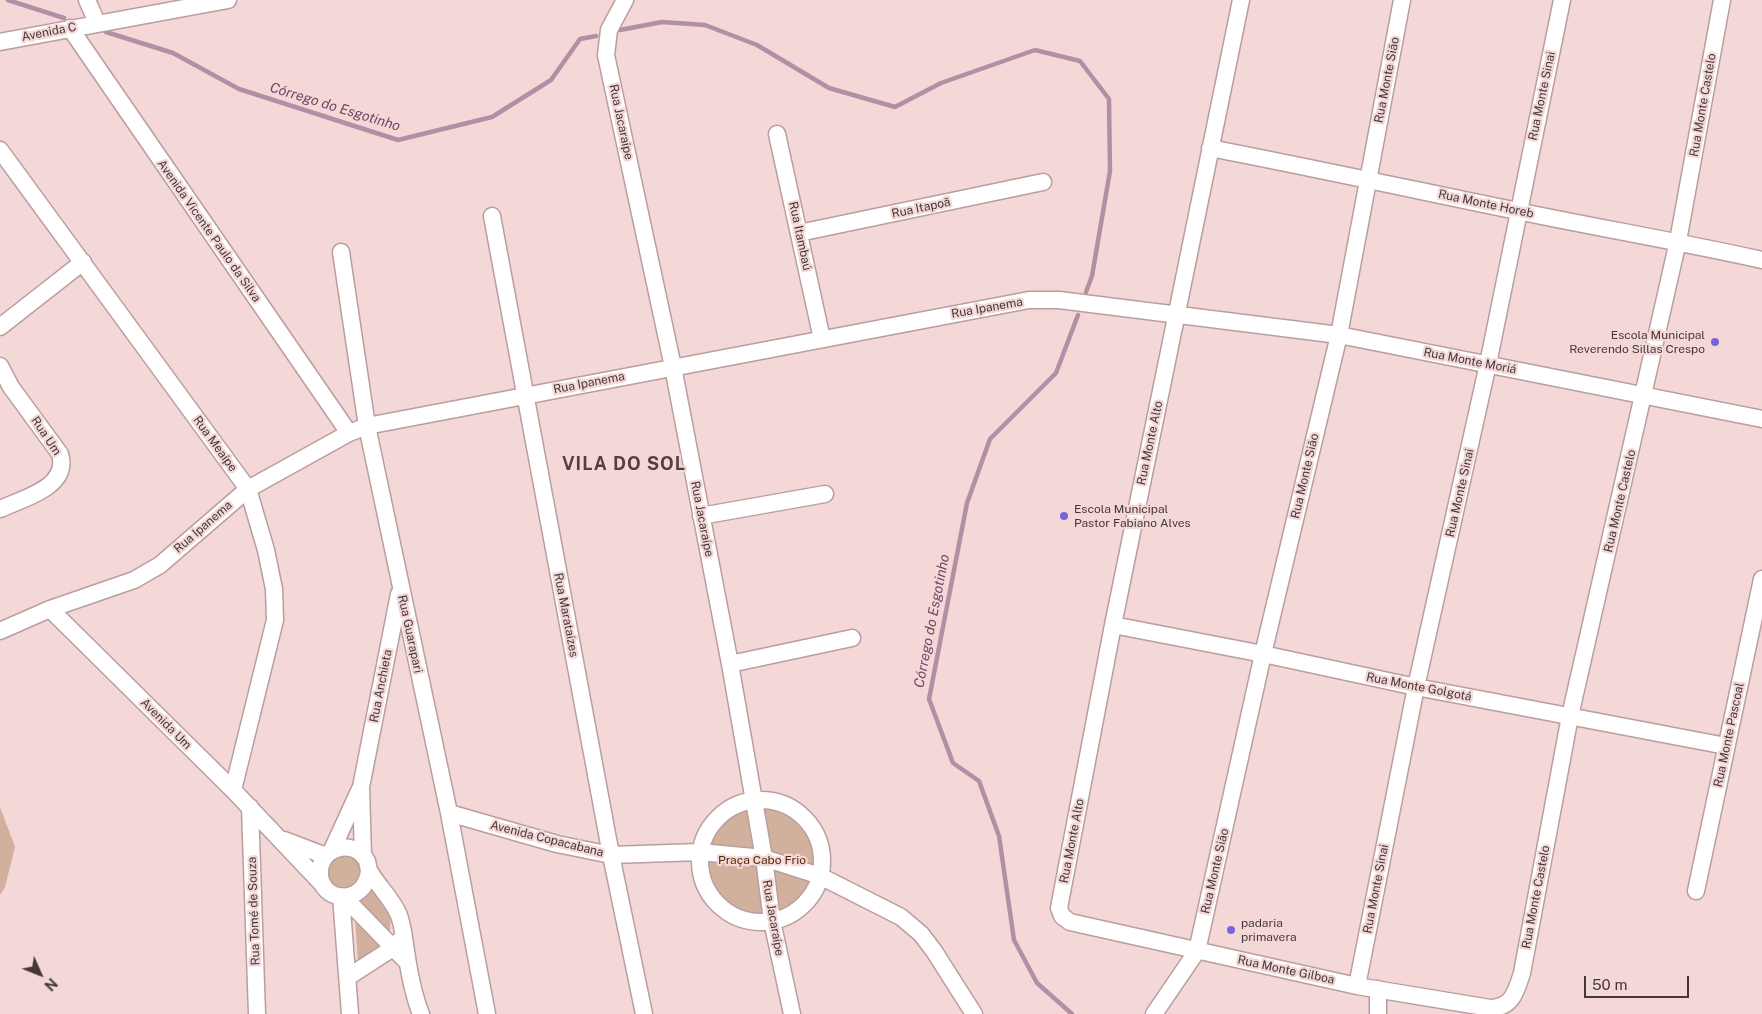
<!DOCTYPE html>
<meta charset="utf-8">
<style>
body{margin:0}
#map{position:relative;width:1762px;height:1014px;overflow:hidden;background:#f4d7d7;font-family:"Public Sans",sans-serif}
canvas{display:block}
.north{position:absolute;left:15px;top:949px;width:50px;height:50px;-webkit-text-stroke:4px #f4d7d7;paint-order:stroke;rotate:134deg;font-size:14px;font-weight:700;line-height:20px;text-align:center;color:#433838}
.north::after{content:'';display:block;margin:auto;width:18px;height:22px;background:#433838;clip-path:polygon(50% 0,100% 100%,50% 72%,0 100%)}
.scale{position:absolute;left:1584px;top:976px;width:105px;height:22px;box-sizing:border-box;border:2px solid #433838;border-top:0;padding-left:6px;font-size:15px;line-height:18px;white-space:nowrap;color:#433838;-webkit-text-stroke:4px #f4d7d7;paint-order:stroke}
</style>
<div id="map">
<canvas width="1762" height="1014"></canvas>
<div class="north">N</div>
<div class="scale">50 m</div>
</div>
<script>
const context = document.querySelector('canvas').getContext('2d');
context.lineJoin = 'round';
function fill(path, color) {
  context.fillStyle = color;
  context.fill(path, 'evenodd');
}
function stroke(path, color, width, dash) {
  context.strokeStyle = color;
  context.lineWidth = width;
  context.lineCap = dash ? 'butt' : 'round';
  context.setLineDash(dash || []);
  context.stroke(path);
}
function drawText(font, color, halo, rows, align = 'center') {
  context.font = font + ' "Public Sans",sans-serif';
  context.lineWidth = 4.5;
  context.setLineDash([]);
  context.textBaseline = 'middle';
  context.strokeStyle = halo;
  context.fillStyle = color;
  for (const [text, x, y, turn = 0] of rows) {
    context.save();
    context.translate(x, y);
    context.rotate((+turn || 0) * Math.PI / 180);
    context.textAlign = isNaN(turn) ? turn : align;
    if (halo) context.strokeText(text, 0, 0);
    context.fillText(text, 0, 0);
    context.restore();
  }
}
const green = new Path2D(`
 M706 860a56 56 0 1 1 112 0a56 56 0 1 1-112 0Z
 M0 807 15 847 5 887 0 895Z
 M339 853 357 857 364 873 347 892 328 885 325 865Z
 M373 885 391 907 390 932 388 937 355 900Z
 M355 917 374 937 381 950 358 964Z`);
const stream = new Path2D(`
 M8 0 64 18
 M620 30 662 22 705 25 757 45 829 88 895 107 941 83 1035 50 1080 61 1109 99 1110 171 1092 276 1086 292
 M106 32 173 53 239 89 398 140 492 117 551 80 580 39 596 36
 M1072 1014 1037 983 1014 940 999 836 979 781 953 763 929 699 967 503 990 439 1056 373 1078 315`);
const minor = new Path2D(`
 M87 0 97 23
 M625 0 609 30 606 55 673 367 730 664 764 858 772 921 792 1014
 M1241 0 1113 625 1059 908 1062 916 1070 922 1357 986 1490 1008C1512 1008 1516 992 1522 973L1570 716 1678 241 1722 0
 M70 28 349 433
 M0 42 228 0
 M777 134 822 339
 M1210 148C1313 168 1415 190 1517 211 1599 228 1681 242 1762 260
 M0 150 248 489 266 550 274 589 275 620 233 790
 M492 216 611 855 644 1014
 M799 233 1043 182
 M341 252 367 426 449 813 487 1014
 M0 327 83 262
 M0 366 11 387 60 454C70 487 24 498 0 509
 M701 516 825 494
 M50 609 233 790 324 886
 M1113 625 1263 654 1416 687 1726 746
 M0 631 50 609 134 580 160 565 248 489 349 433 367 426 1029 300H1059L1339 335 1762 419
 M730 664 852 638
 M700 861a61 61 0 1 1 122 0a61 61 0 1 1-122 0Z
 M250 807 257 1014
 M449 813 557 844 611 855 700 852 764 858 820 876 901 917 921 934 934 951 974 1014
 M284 840 326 856
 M332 850 360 789
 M363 856 361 787 399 594
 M369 871C365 907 318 903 320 871 320 862 326 853 334 850 346 844 361 849 367 861 368 865 368 869 370 872 379 887 391 898 398 913 403 924 404 939 406 951 409 972 413 994 421 1014
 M1696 891 1762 579
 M341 896 350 1014
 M344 897 407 962
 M348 977 393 948 399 941
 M1357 986 1416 687 1488 364 1562 0
 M1154 1014 1197 951 1263 654 1339 335 1402 0
 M1378 1014V989`);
const markers = [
 [1715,342,5,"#7964de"],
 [1064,516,5,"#7964de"],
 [1231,930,5,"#7964de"]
];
const streetNames = [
 ["Avenida C",49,32,-11],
 ["Rua Monte Sião",1387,80,-79],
 ["Rua Monte Sinai",1542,96,-78],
 ["Rua Monte Castelo",1703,105,-80],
 ["Rua Jacaraípe",621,122,78],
 ["Rua Monte Horeb",1486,204,12],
 ["Rua Itapoã",921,208,-12],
 ["Avenida Vicente Paulo da Silva",209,231,55],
 ["Rua Itambaú",800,236,78],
 ["Rua Ipanema",987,308,-10],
 ["Rua Monte Moriá",1470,361,11],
 ["Rua Ipanema",589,383,-11],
 ["Rua Um",46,436,56],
 ["Rua Monte Alto",1150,443,-78],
 ["Rua Meaípe",215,444,54],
 ["Rua Monte Sião",1305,476,-77],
 ["Rua Monte Sinai",1460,493,-77],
 ["Rua Monte Castelo",1620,501,-77],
 ["Rua Jacaraípe",702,519,79],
 ["Rua Ipanema",203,527,-41],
 ["Rua Marataízes",566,615,79],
 ["Rua Guarapari",410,634,78],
 ["Rua Anchieta",381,686,-79],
 ["Rua Monte Golgotá",1419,687,11],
 ["Avenida Um",166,724,45],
 ["Rua Monte Pascoal",1729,735,-78],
 ["Avenida Copacabana",547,839,14],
 ["Rua Monte Alto",1072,841,-79],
 ["Rua Monte Sião",1215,871,-77],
 ["Rua Monte Sinai",1376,889,-79],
 ["Rua Monte Castelo",1536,897,-79],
 ["Rua Tomé de Souza",254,911,-92],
 ["Rua Jacaraípe",773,918,80],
 ["Rua Monte Gilboa",1286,970,12]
];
const poiNames = [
 ["Escola Municipal",1705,335,"right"],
 ["Reverendo Sillas Crespo",1705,349,"right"],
 ["Escola Municipal",1074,509],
 ["Pastor Fabiano Alves",1074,523],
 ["padaria",1241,923],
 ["primavera",1241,937]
];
const parkNames = [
 ["Praça Cabo Frio",762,860]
];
const waterNames = [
 ["Córrego do Esgotinho",335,107,17],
 ["Córrego do Esgotinho",932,621,-79]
];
const districtNames = [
 ["VILA DO SOL",624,464]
];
fill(green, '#d1b19d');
stroke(stream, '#b28fa4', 4.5);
stroke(minor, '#ba9e9f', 19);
stroke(minor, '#fff', 16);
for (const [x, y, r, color] of markers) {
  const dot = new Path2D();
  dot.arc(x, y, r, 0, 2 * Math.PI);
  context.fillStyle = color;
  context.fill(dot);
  stroke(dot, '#f4d7d7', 2);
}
drawText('12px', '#433838', '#f4d7d7', streetNames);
drawText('12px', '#433838', '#f4d7d7', poiNames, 'left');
drawText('12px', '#552804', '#f4d7d7', parkNames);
drawText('italic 14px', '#764565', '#f4d7d7', waterNames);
context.letterSpacing = '1px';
drawText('bold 18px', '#553f3f', '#f4d7d7', districtNames);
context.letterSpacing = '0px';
</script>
